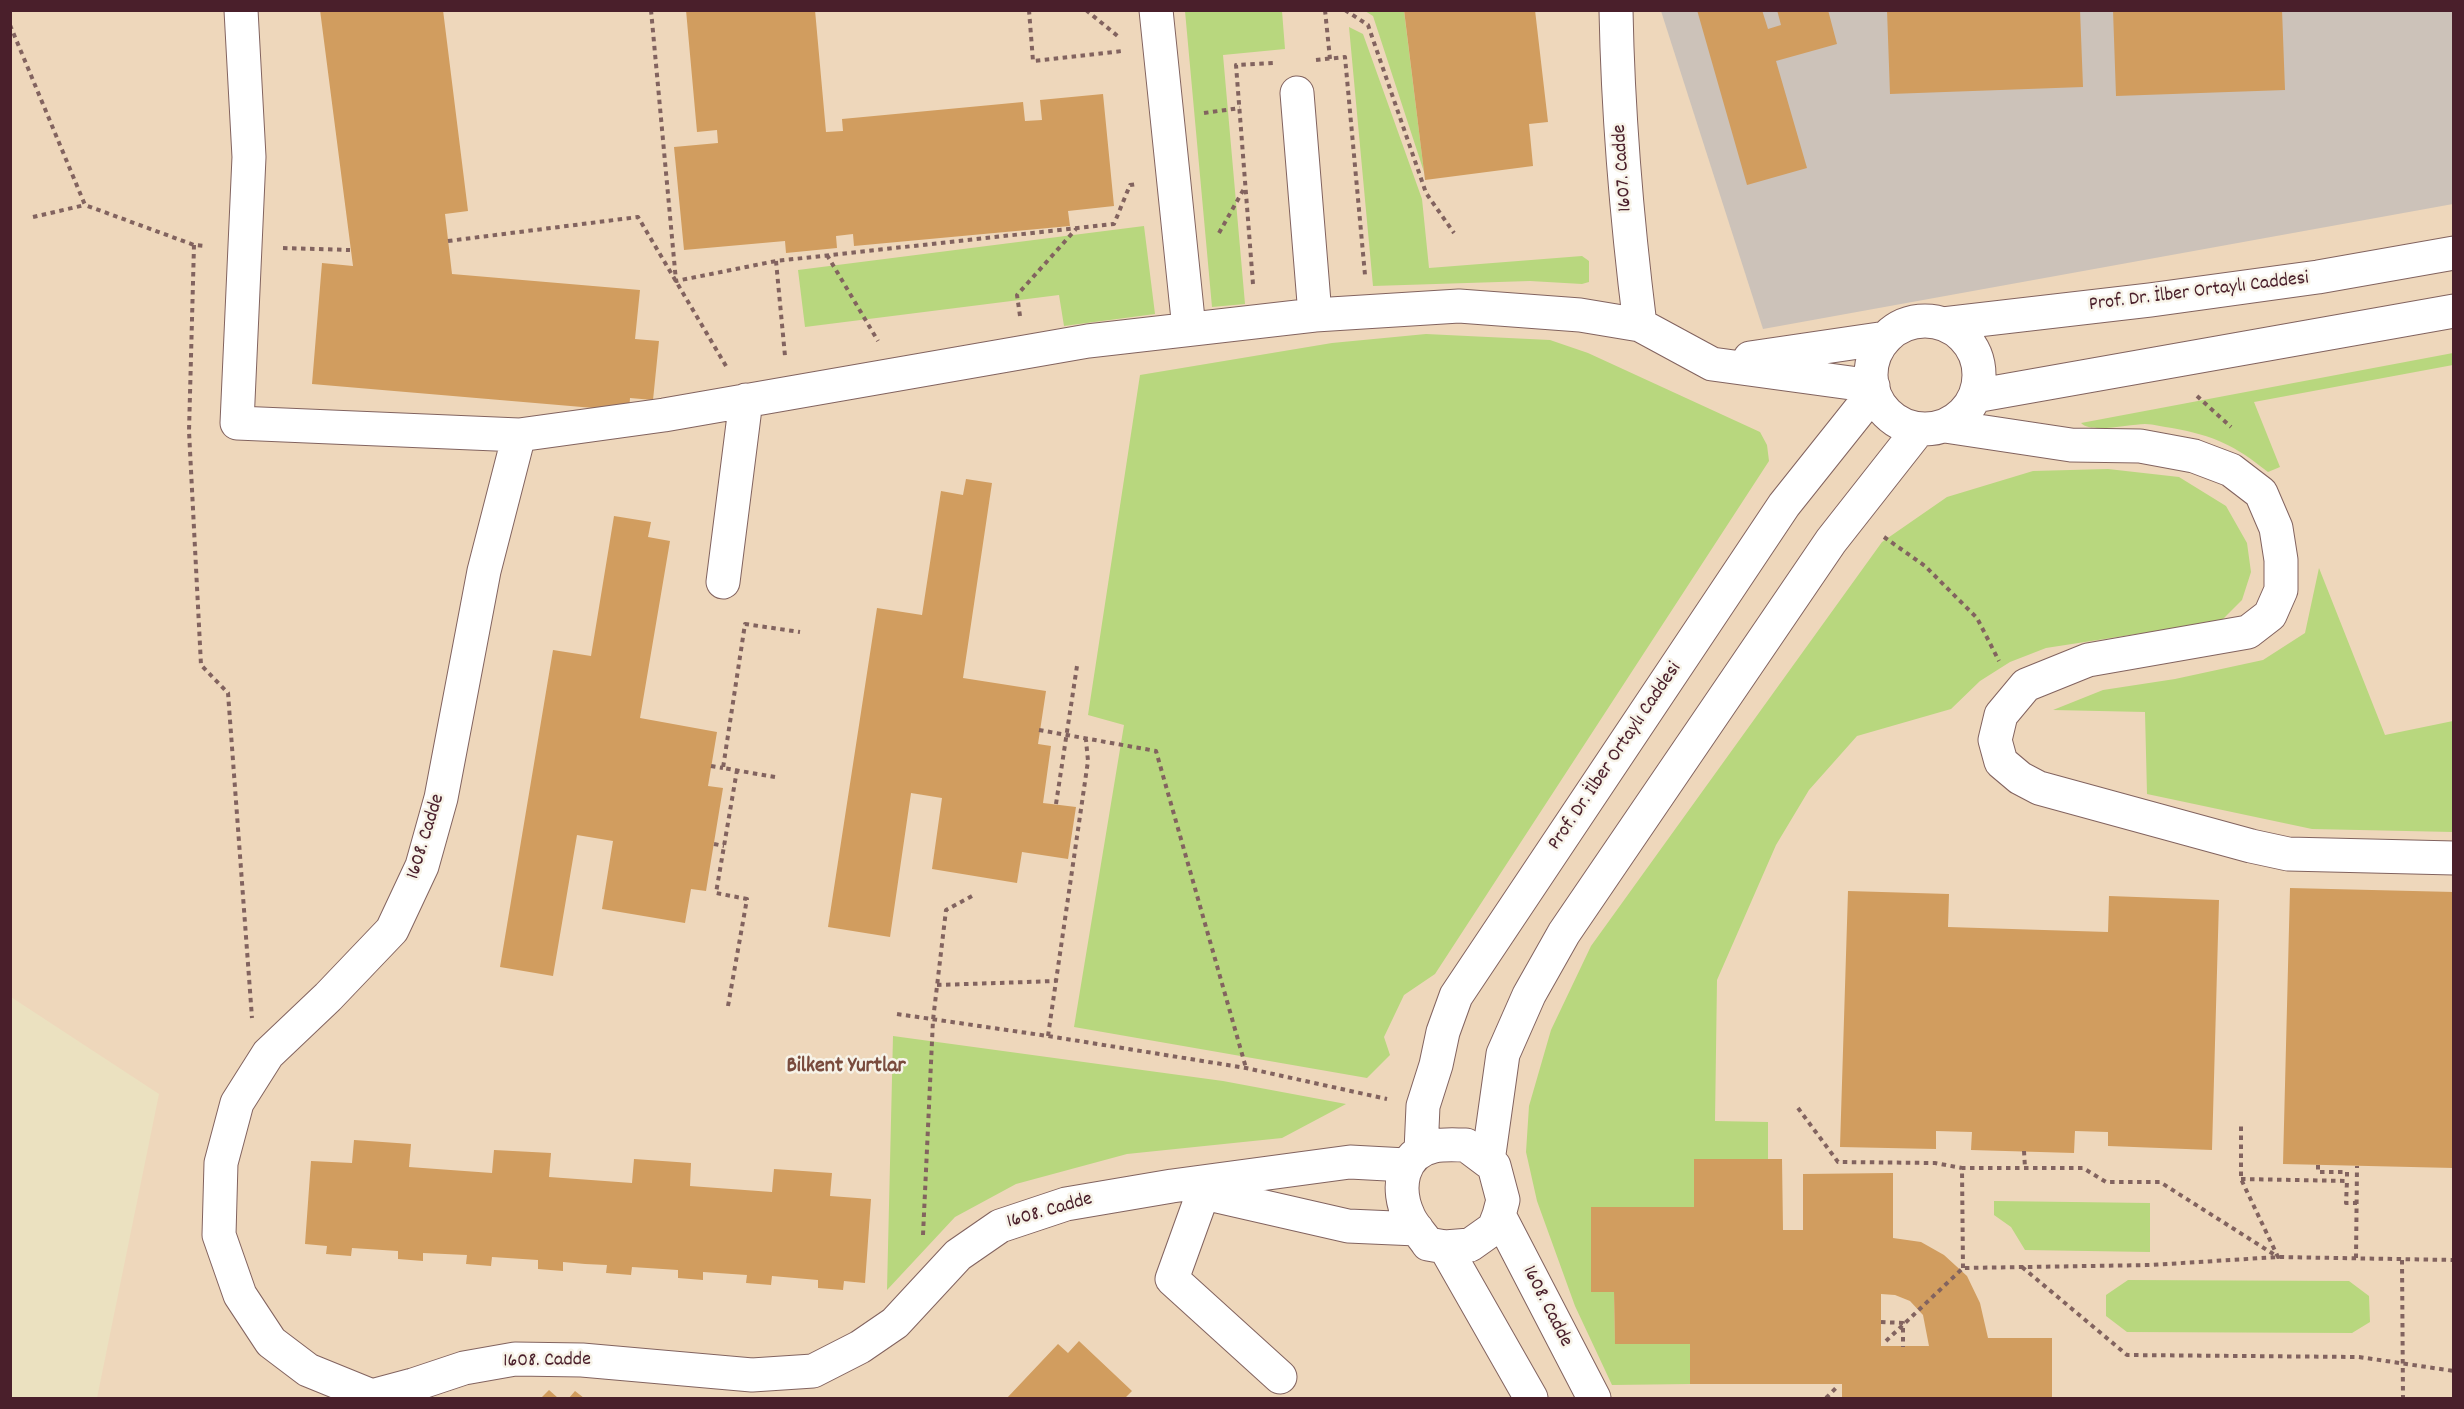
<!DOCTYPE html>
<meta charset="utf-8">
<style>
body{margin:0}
#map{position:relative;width:2464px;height:1409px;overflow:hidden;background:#ebe1c0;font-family:Dekko,sans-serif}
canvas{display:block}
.frame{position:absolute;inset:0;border:12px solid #4a1f2b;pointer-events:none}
</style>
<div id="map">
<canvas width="2464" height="1409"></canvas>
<div class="frame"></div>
</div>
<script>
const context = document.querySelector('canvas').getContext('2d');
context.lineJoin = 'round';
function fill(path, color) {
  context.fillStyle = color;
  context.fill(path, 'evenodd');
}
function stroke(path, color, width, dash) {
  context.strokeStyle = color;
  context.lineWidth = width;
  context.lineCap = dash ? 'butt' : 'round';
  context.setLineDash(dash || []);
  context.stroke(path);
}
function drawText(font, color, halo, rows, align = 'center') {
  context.font = font + ' Dekko,sans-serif';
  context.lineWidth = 5;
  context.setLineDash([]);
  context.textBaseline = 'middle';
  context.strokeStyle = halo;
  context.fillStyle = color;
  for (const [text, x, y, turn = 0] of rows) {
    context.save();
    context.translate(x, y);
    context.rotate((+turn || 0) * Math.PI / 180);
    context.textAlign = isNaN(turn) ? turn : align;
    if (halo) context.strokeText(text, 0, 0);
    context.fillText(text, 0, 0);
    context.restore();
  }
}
const built = new Path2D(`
 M10 11H2453V1398H97L159 1094 11 997Z`);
const industrial = new Path2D(`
 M1661 11H2453V204L1763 329Z`);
const green = new Path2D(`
 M1185 11H1282L1285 49 1223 55 1245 304 1212 307Z
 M1365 11H1404L1424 172 1373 16Z
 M1349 27 1363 34 1422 199 1429 268 1582 256 1589 261V282L1582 284 1530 281 1373 286Z
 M1144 226 1155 314 1064 326 1059 295 805 327 798 270Z
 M1426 334 1550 340 1588 353 1760 432 1767 445 1769 461 1435 974 1404 995 1384 1037 1390 1055 1367 1078 1074 1027 1124 725 1088 715 1140 375 1332 343Z
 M2453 353V365L2254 402 2280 467 2268 472C2234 445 2215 436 2172 428 2163 427 2154 424 2145 424 2130 424 2091 434 2081 423Z
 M2108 469 2179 477 2226 506 2247 543 2251 572 2242 600 2221 621 2046 648 2010 662 1980 681 1951 709 1857 736 1809 790 1776 845 1717 980 1715 1121 1768 1122V1159H1694V1207H1591V1292H1614L1615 1343 1690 1344V1384L1612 1385 1575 1306 1537 1201 1526 1152 1529 1106 1551 1030 1591 946 1882 542 1947 497 2033 471Z
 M2319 568 2385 735 2453 721V832L2312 829 2147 794 2145 712 2053 710 2103 690 2175 679 2263 660 2305 633Z
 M893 1036 1223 1081 1346 1104 1282 1138 1127 1154 1016 1184 955 1217 887 1290Z
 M1994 1201 2150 1203V1252L2025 1250 2011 1227 1994 1215Z
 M2128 1280 2349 1281 2369 1296 2370 1322 2352 1333 2127 1332 2106 1316V1295Z`);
const building = new Path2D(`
 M320 10H443L468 211 445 214 452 274 640 290 635 339 659 341 653 400 630 398 629 411 312 384 322 263 353 266Z
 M686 10H815L826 132 843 131 842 119 1023 102 1025 121 1042 120 1040 100 1103 94 1114 206 1068 211 1070 226 854 246 853 234 836 236 837 248 786 253 785 241 684 250 674 147 718 143 717 130 697 132Z
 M1404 10H1535L1548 122 1529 124 1533 166 1425 180Z
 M1697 10H1762L1768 29 1781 25 1777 10H1828L1837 44 1776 61 1807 168 1747 185Z
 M1887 10H2080L2083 87 1890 94Z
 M2113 10H2282L2285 90 2116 96Z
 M966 479 992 483 963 678 1046 691 1038 744 1051 746 1043 803 1076 807 1068 859 1022 852 1017 883 932 869 942 798 911 793 890 937 828 927 877 608 922 615 941 491 963 495Z
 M614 516 651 522 648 537 670 541 640 718 717 732 708 786 723 788 706 891 691 889 685 923 602 909 613 841 577 835 553 976 500 967 553 650 591 656Z
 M2290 888 2454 892V1168L2283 1164Z
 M1848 891 1949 894 1948 927 2108 932 2109 896 2219 900 2212 1150 2108 1146V1132L2075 1131 2074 1153 1971 1150 1972 1132 1936 1131V1149L1840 1147Z
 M354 1140 411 1144 409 1167 492 1173 494 1150 551 1153 549 1177 591 1180 632 1183 634 1159 691 1163 690 1186 772 1192 774 1169 832 1173 830 1196 871 1199 865 1283 844 1281 843 1290 818 1288V1280L772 1276 771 1285 746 1283 747 1275 703 1272V1280L678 1278V1270L632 1267 631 1275 606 1273 607 1265 585 1264 563 1262V1271L538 1269V1260L492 1257 491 1266 466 1264 467 1255 423 1253V1261L398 1259V1251L352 1248 351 1256 326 1254 327 1246 305 1244 311 1161 352 1163Z
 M1694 1159H1782L1783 1230H1803V1174L1893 1173V1238L1921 1242 1944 1255 1967 1276 1980 1303 1988 1338H2052V1398H1842V1384H1690V1344H1615L1614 1292H1591V1207H1694ZM1881 1294 1895 1295 1910 1301 1923 1315 1929 1346H1881Z
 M1079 1341 1132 1391 1125 1398H1007L1058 1344 1068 1353Z
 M549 1390 558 1398H541Z
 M575 1391 584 1398H569Z`);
const path = new Path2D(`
 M651 10 676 281 776 261 1114 224 1130 185 1137 184
 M1029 10 1033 61 1122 51
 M1086 10 1120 38
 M1325 10 1330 59
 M1345 10 1368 25 1426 193 1454 233
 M10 25 85 205 194 245 206 246
 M1316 60 1345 57 1365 275
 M1204 113 1240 108
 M33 217 85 205
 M1219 233 1245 187
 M448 241 638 217 726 366
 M194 245 189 431 201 665 228 693 252 1018
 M283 248 350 250
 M827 255 878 341
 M776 261 785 356
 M1253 284 1236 65 1273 63
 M1020 316 1017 295 1076 229
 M2197 396 2231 427
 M1884 537 1925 566 1977 618 1999 661
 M1039 730 1156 751 1246 1068
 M711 766 723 768
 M775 777 723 768 745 624 800 632
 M1056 804 1077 666
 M714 844 724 846
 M937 985 1056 981
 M728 1006 747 899 716 893 737 770
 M897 1014 1048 1036 1246 1068 1387 1099
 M1048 1036 1088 761 1086 740
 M1798 1108 1838 1162 1935 1163 1962 1168
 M2024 1151 2025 1168
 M2318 1165V1172H2347V1181
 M2241 1179 2347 1181 2346 1203H2357
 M923 1235 933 1020 946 910 972 896
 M2356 1258 2357 1166
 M2402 1260 2403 1398
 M2022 1267 2127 1355 2359 1357 2454 1371
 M1963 1268 1962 1168H2083L2106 1182H2160L2278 1257 2241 1179V1125
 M1881 1322 1903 1323V1347
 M1886 1341 1963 1268 2151 1265 2278 1257 2454 1260
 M1826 1398 1836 1388`);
const minor = new Path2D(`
 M241 10 249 157 237 423 519 435 664 415 1088 341 1315 315 1459 306 1580 315 1640 325 1712 364 1873 386
 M1156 10 1189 329
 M1616 10C1618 116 1627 221 1640 325
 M1297 93 1315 315
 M1871 375a54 54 0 1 1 108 0a54 54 0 1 1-108 0Z
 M1943 324 2150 300 2318 277 2454 253
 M1750 358 1886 338
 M1975 396 2454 311
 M1945 426 2071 445 2140 446 2194 456 2231 470 2261 493 2276 528 2281 560V590L2270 615 2248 632 2088 660 2026 685 2001 715 1995 740 2001 762 2020 778 2039 788 2251 846 2288 854 2454 858
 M519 435 484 571 441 798 422 866 392 930 328 997 268 1054 237 1103 221 1163 219 1235 240 1295 271 1342 308 1370 372 1396 413 1385 464 1368 515 1359 582 1360 752 1375 813 1371 860 1347 895 1323 958 1255 1000 1226 1066 1204 1172 1186 1350 1162 1406 1165
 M723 582 746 400
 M1466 1145 1494 1166 1503 1200 1499 1215 1494 1228 1470 1245 1445 1247 1428 1244C1422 1235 1413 1226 1409 1217 1396 1190 1400 1153 1434 1146 1444 1144 1456 1145 1466 1145Z
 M1421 1151 1423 1106 1436 1065 1443 1032 1456 996 1784 505 1874 392
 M1488 1161 1503 1054 1529 995 1564 933 1831 541 1919 429
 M1195 1191 1348 1226 1417 1229
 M1203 1193 1172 1279 1280 1377
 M1499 1215 1594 1398
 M1445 1247 1531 1398`);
const streetNames = [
 ["1607. Cadde",1624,168,-94],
 ["Prof. Dr. İlber Ortaylı Caddesi",2199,293,-7],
 ["Prof. Dr. İlber Ortaylı Caddesi",1616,757,-56],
 ["1608. Cadde",427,837,-73],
 ["1608. Cadde",1050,1212,-16],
 ["1608. Cadde",1546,1307,63],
 ["1608. Cadde",547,1362,-1]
];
const quarterNames = [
 ["Bilkent Yurtlar",846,1068]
];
fill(built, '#eed7bb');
fill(industrial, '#ccc2b9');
fill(green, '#b8d77e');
fill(building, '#d19d5f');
stroke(minor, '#82635f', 35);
stroke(path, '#82635f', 4, [4.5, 4.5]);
stroke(minor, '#fff', 33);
drawText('20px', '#4a1f2b', '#f7f3e8', streetNames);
drawText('bold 22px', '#794b3d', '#f7f3e8', quarterNames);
</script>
